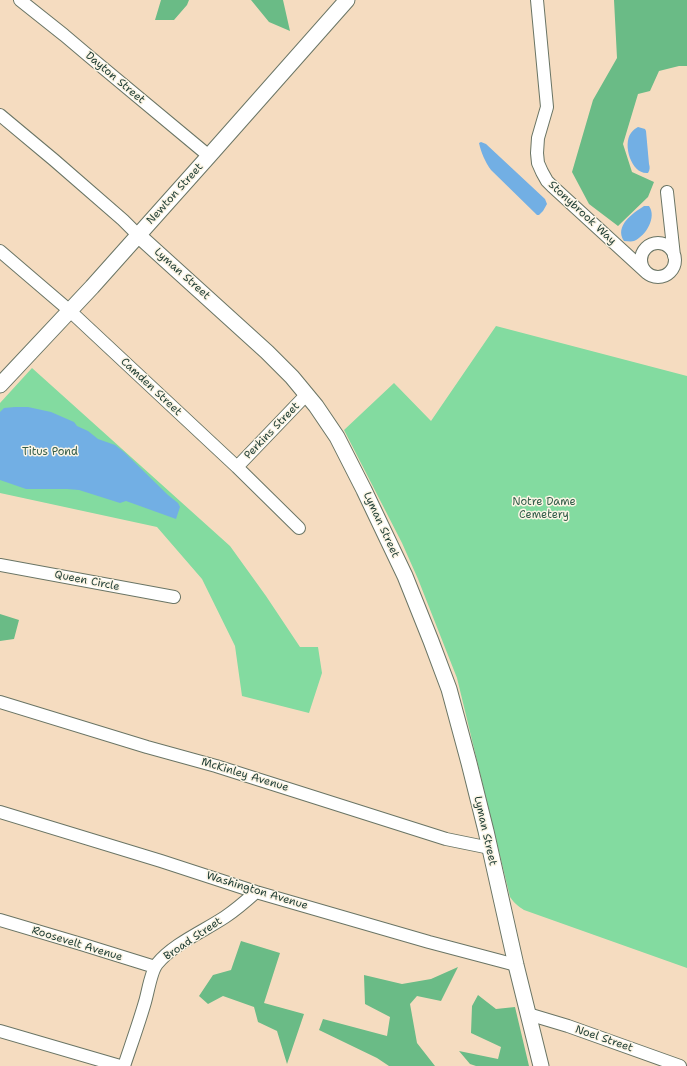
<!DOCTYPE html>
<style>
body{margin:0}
canvas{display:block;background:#f5dcc0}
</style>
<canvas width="687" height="1066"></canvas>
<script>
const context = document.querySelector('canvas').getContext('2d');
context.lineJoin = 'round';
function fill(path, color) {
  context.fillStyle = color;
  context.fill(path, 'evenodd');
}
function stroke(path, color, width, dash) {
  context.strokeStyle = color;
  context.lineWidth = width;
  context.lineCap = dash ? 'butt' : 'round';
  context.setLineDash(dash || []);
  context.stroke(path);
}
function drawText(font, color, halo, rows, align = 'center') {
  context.font = font + ' "Shantell Sans",sans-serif';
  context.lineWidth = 3;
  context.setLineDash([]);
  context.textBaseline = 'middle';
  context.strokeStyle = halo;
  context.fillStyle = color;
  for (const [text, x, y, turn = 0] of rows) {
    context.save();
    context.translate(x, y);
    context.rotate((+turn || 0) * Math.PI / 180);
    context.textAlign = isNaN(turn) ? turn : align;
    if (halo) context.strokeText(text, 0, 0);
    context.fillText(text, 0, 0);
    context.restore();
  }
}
const green = new Path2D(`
 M496 326 687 376V968L524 910C518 906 514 903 510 897L457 678 418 579 402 543 344 430 394 383 431 421Z
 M32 368 230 546 266 596 300 647H318L322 673 309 713 242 696 235 646 202 579 157 527 0 493V403Z`);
const forest = new Path2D(`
 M161 0H189L187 5 174 20H155Z
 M251 0H283L290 31 269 22Z
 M614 0H687V66H679L659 71 650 91 638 94 623 144 632 172 654 182 648 197 618 226 589 204 572 172 593 100 617 58Z
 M0 614 19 620 14 639 0 641Z
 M241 941 280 953 264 1003 304 1014 287 1064 277 1031 258 1022 254 1007 223 996 208 1004 199 996 213 975 231 970Z
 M458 967 441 1001 417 996 410 1004 417 1043 435 1066H389L377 1058 319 1030 323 1019 387 1036 390 1017 365 1004 364 975 402 984 431 979Z
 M478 995 496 1009 515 1007 529 1066H476L470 1064 459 1051 498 1059 501 1047 471 1033 472 1006Z`);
const water = new Path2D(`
 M638 127 645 129 646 131 649 164C650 167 650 170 648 173 632 175 622 145 631 133 633 130 636 128 638 127Z
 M481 142 486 144 545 199 547 204 543 211 539 215H537L491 170C485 162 481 152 479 143Z
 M644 206H649C657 217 646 236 634 241 631 242 627 241 624 241 614 226 633 213 644 206Z
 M15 407H28L51 412 74 422 77 426 88 431 98 439 115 445 124 452 168 495 178 503 180 507 176 519 126 501 120 503 79 490 67 489H26L0 480V412L4 408Z`);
const minor = new Path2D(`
 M20 0 64 35 90 57 209 156
 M537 0 547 107 538 138 537 153 538 163 542 172 547 181 552 186 647 273
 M0 115 54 160 123 220 138 235
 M667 192 674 256
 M641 260a17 17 0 1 1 34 0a17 17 0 1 1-34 0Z
 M0 251 70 311 237 467 299 528
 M237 467 307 394
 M0 565 174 597
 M0 702 147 747 216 766 446 839 490 848
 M0 812 161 861 256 892 429 942 516 965
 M0 920 81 944 155 967
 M528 1014 568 1026 680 1066
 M0 1031 120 1066
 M124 1066C131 1045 139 1023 145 1002 148 992 151 971 157 964 173 944 204 931 225 917 237 909 246 901 256 892`);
const major = new Path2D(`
 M138 235 267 352 292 377 316 406 337 437 364 490 405 576 431 641 449 689 469 763 486 831 516 965 541 1066
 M0 385 92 287 209 156 347 0`);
const streetNames = [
 ["Dayton Street",115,78,40],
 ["Newton Street",175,194,-48],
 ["Stonybrook Way",582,213,43],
 ["Lyman Street",182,274,42],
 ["Camden Street",151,387,43],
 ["Perkins Street",272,431,-46],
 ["Lyman Street",381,525,65],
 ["Queen Circle",87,581,11],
 ["McKinley Avenue",245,775,17],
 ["Lyman Street",485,831,77],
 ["Washington Avenue",257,891,17],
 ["Broad Street",193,939,-34],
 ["Roosevelt Avenue",77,944,17],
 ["Noel Street",604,1039,19]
];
const parkNames = [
 ["Titus Pond",50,452],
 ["Notre Dame",544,502],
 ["Cemetery",544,515]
];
fill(green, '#83dba0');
fill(forest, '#6abb86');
fill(water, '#72afe4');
stroke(minor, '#6a7565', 14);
stroke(major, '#6a7565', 17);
stroke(minor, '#fff', 12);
stroke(major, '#fff', 15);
drawText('11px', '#1f3d34', '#fcf5e5', streetNames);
drawText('11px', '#335d4a', '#fcf5e5', parkNames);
</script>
